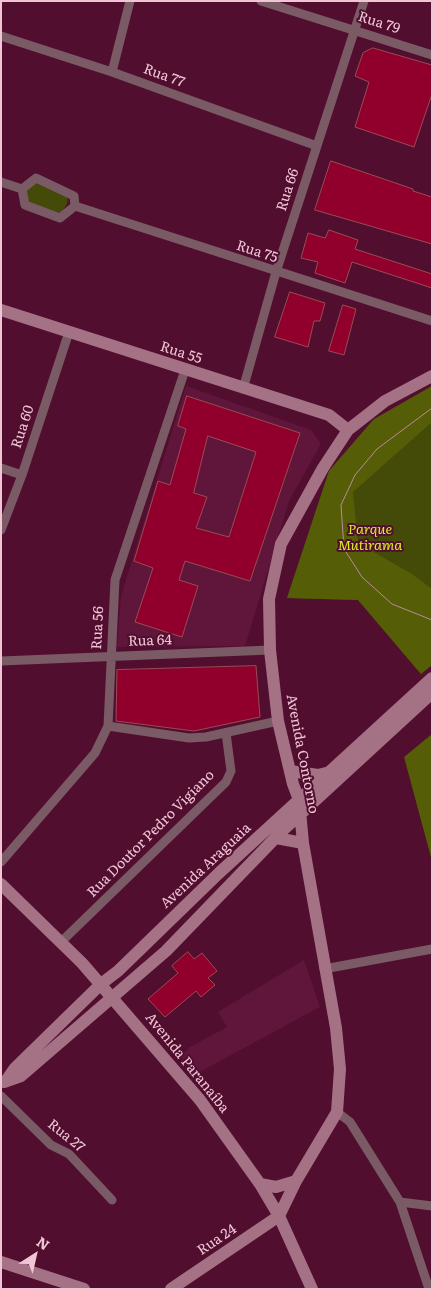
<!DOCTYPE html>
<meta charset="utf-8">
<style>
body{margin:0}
#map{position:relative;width:433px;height:1290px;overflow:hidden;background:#510e2f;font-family:Literata,serif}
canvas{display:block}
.frame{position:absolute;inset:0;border:2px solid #f0c6d5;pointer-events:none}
.north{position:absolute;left:10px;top:1230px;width:50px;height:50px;-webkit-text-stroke:4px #510e2f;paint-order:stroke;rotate:35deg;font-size:14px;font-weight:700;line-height:20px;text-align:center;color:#f0c6d5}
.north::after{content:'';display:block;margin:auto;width:18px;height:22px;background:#f0c6d5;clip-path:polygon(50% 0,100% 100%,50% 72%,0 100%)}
</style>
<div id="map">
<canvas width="433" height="1290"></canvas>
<div class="frame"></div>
<div class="north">N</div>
</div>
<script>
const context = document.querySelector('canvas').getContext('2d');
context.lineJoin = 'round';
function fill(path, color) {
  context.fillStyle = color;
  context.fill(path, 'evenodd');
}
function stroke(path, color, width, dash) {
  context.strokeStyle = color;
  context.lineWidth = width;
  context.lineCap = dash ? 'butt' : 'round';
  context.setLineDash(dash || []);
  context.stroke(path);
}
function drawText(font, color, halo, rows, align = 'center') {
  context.font = font + ' Literata,serif';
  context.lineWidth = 4;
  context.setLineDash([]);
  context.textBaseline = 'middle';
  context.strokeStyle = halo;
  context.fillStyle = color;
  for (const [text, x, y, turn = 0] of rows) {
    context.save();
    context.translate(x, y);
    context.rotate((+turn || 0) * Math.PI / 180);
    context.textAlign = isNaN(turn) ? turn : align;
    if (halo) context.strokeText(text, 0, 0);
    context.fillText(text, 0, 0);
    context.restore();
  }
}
const built = new Path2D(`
 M186 386 311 430 321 444 289 501 245 646 117 647 121 596Z
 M304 960 320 1007 194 1075 180 1056 190 1047 227 1027 218 1012Z`);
const green = new Path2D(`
 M36 182 67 195C69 203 66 207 60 213L29 203 25 191Z
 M432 386V665L421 674 358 600 287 598 329 471 372 421Z`);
const forest = new Path2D(`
 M432 386V422L353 492 358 543 412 574 432 589V665L421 674 358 600 287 598 329 471 374 419Z
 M432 734V861L404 757Z`);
const building = new Path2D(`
 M373 48 432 65V94L414 147 355 127 369 82 355 76 363 53Z
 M331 161 413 189V191L432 197V244L315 210Z
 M329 230 358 240 355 249 432 274V288L352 262 345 283 315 273 318 262 301 258 308 233 325 238Z
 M290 292 325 303 320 321H314L308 347 275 337Z
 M343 305 356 309 344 355 329 351Z
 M187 396 300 433 250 581 185 561 179 580 198 586 182 637 135 622 153 568 134 561 158 481 170 485 186 429 178 426ZM208 436 256 452 229 537 196 528 207 497 194 493Z
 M256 666 260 717 194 731 116 721 117 670Z
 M188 952 194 959 202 953 217 971 208 978 215 985 201 997 196 991 165 1017 148 999 178 973 172 966Z`);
const street = new Path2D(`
 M261 1 432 55
 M1 36 112 72 317 146
 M112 72 130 1
 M1 182 22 189
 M22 189 25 205 60 218 75 206
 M22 189 36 178 74 196 75 206
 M75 206 432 321
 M243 389 276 272 364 1
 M1 468 22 475
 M1 530 22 475 69 332
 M1 661 270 650
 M108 726 189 738 206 737 278 721
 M1 862 95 753 108 726 115 580 185 370
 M61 942 226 782 231 771 226 733
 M324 969 432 949
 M1 1096 51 1145 69 1154 112 1200
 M337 1112 350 1122 400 1202 429 1289
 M400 1202 432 1206`);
const secondary = new Path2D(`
 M1 310 329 415 348 430
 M290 771 318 775 330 772
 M276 838 303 843
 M1 884 82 963 200 1100 260 1184 279 1216 312 1289
 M6 1081 15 1068 101 984 118 971 219 873 432 678
 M4 1082 21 1076 166 951 283 830 432 693
 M260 1184 276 1187 296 1181
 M279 1216 296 1181 337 1112 340 1069 336 1028 303 843 299 800 293 784 278 721 270 650 269 599 281 544 323 468 348 430 385 401 432 376
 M1 1262 84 1289
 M171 1289 279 1216`);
const tram = new Path2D(`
 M432 408 377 449 355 475 341 505 344 549 362 577 392 604 432 620`);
const streetNames = [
 ["Rua 79",379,23,18],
 ["Rua 77",164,76,20],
 ["Rua 66",288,190,-72],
 ["Rua 75",257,252,18],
 ["Rua 55",181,353,18],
 ["Rua 60",23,427,-72],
 ["Rua 56",98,628,-87],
 ["Rua 64",150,641,-2],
 ["Avenida Contorno",302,754,79],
 ["Rua Doutor Pedro Vigiano",151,834,-45],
 ["Avenida Araguaia",206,866,-43],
 ["Avenida Paranaíba",187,1063,51],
 ["Rua 27",66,1136,39],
 ["Rua 24",217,1240,-34]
];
const parkNames = [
 ["Parque",370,530],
 ["Mutirama",370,546]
];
fill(built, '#60163a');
fill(green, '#444a07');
fill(forest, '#555d06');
fill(building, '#91002c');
stroke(building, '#994c53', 1);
stroke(street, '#7a5a65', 9);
stroke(secondary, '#a57285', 12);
stroke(tram, '#bc8a9e', 1);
drawText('14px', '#f0c6d5', '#510e2f', streetNames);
drawText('italic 14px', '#daed24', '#510e2f', parkNames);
</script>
